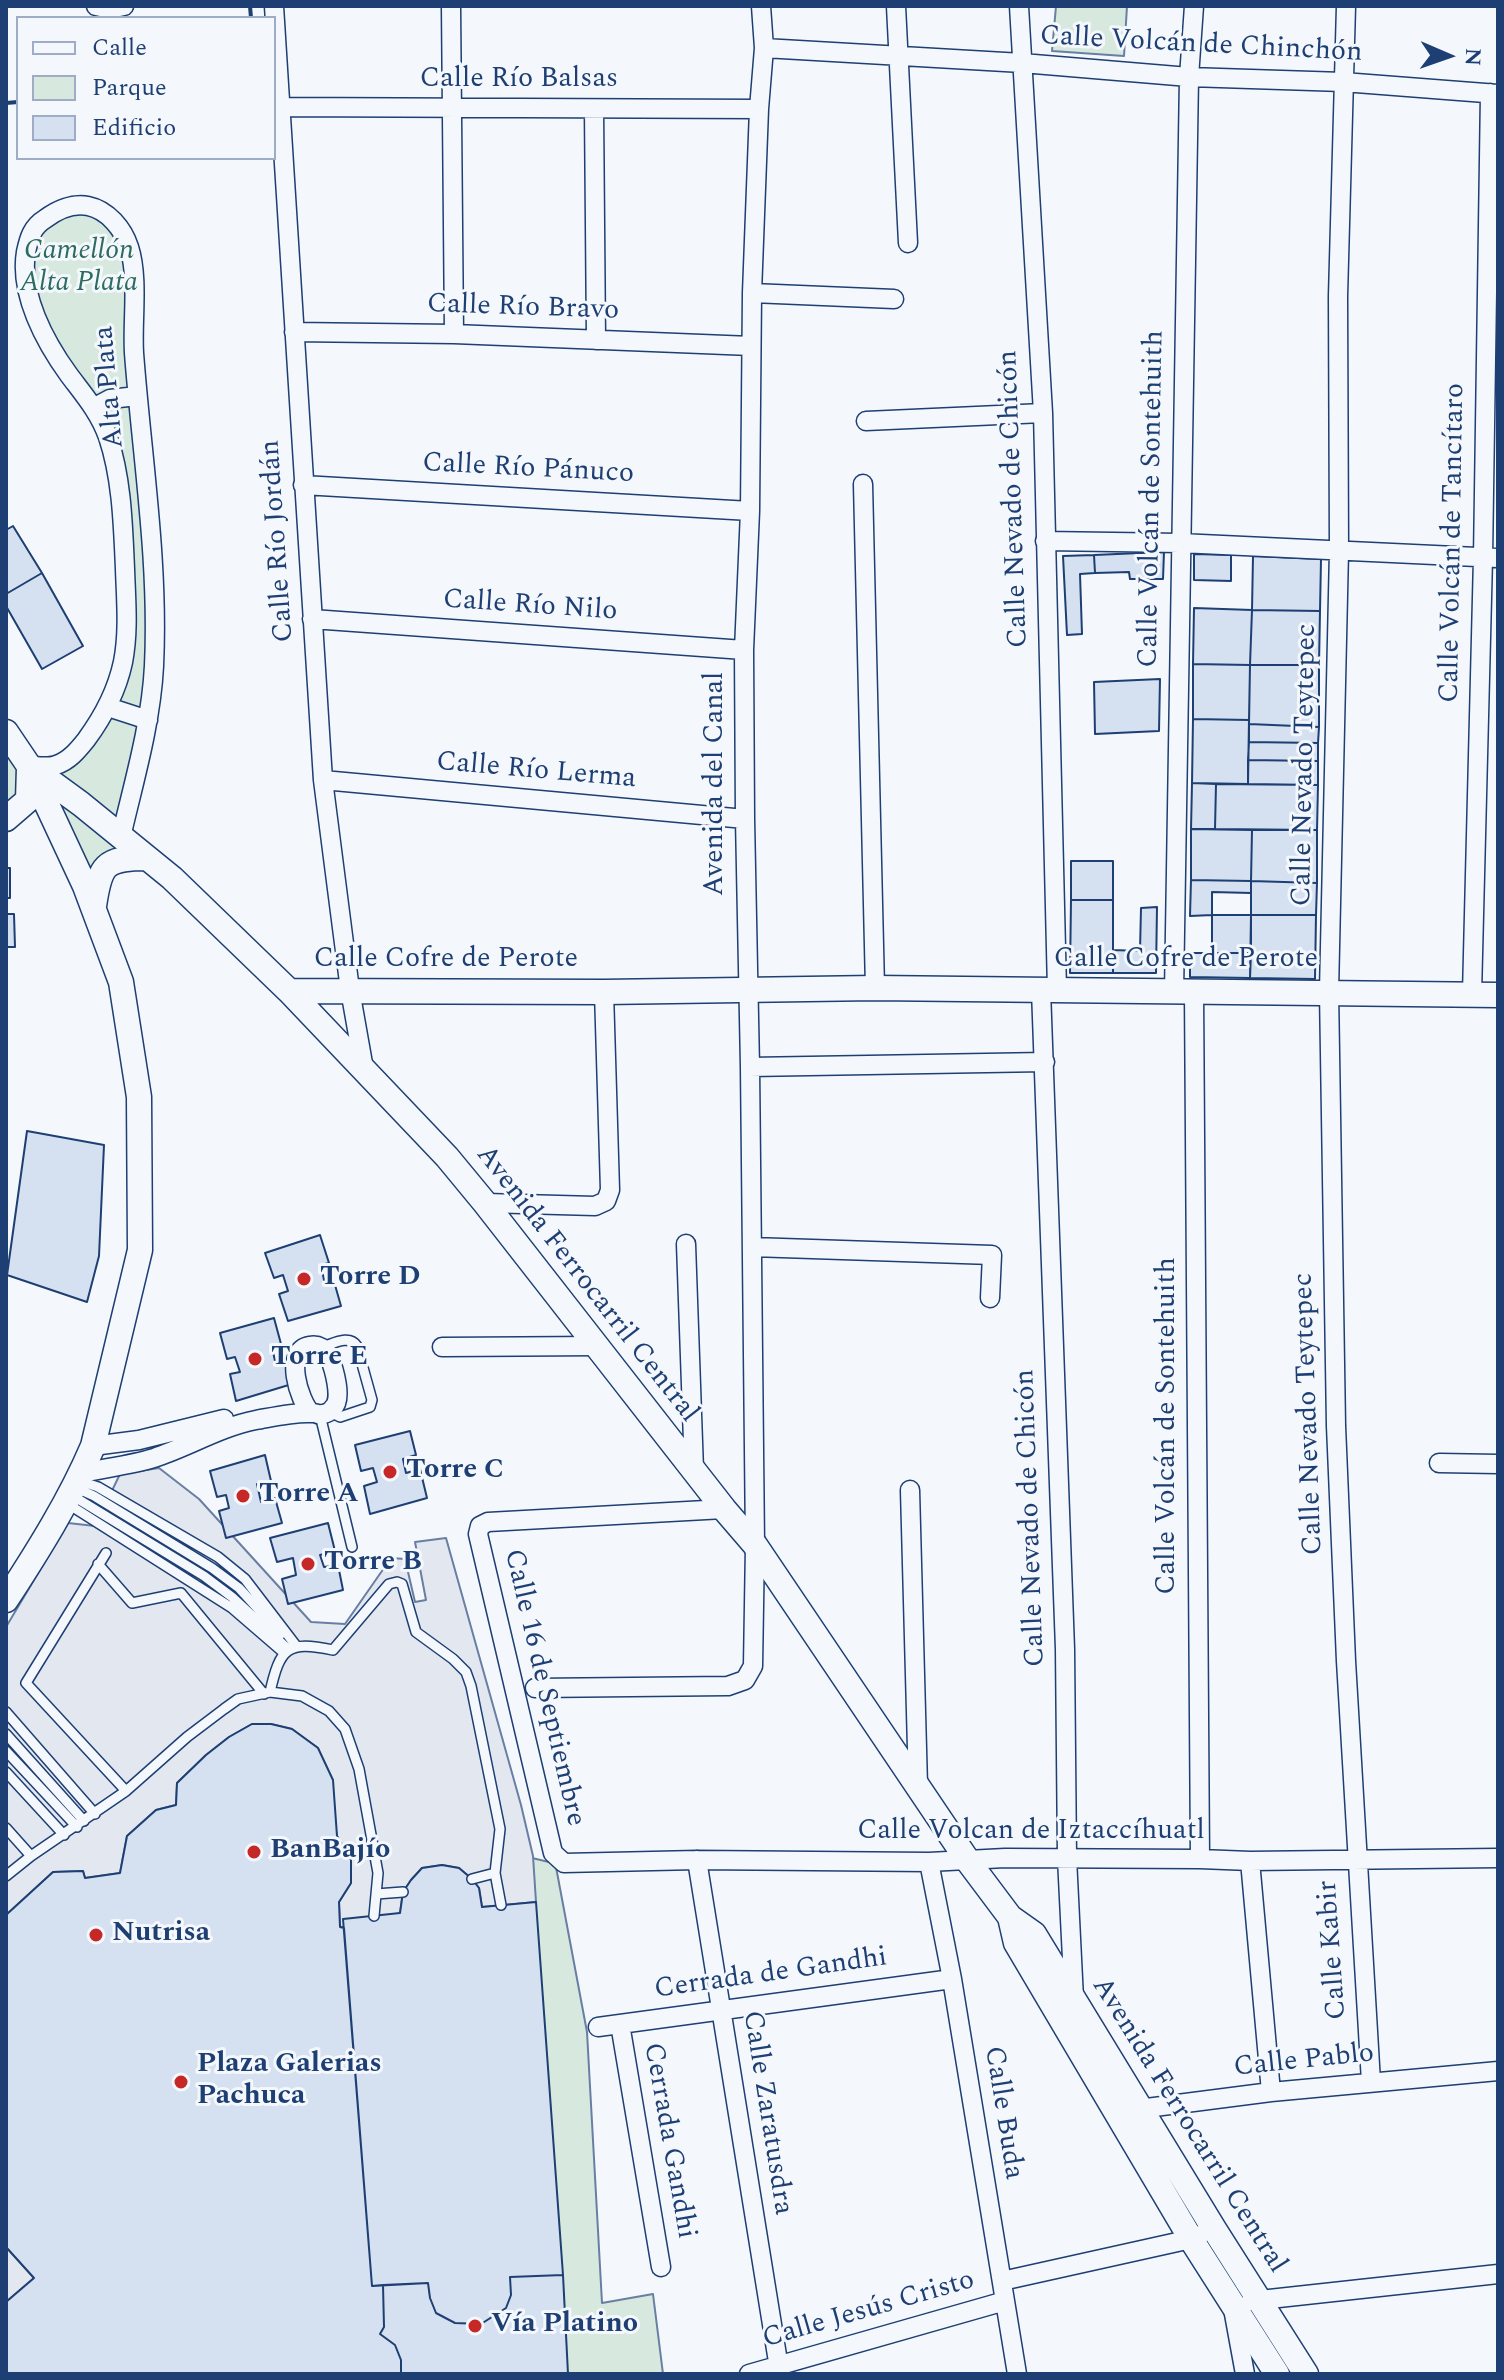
<!DOCTYPE html>
<meta charset="utf-8">
<style>
body{margin:0}
#map{position:relative;width:1504px;height:2380px;overflow:hidden;background:#f4f7fb;font-family:Spectral,serif}
canvas{display:block}
.frame{position:absolute;inset:0;border:8px solid #1d3f73;pointer-events:none}
.legend{position:absolute;left:16px;top:16px;width:260px;height:144px;box-sizing:border-box;background:#f4f7fb;border:2px solid #9eadc5;margin:0;padding:10px 14px;list-style:none;font-size:24px;color:#1d3f73}
.legend li{display:flex;align-items:center;gap:16px;height:40px}
.legend b{width:40px;border:2px solid #9eadc5}
.north{position:absolute;left:1408px;top:16px;width:80px;height:80px;-webkit-text-stroke:6px #f4f7fb;paint-order:stroke;rotate:92deg;font-size:22px;font-weight:700;line-height:32px;text-align:center;color:#1d3f73}
.north::after{content:'';display:block;margin:auto;width:28px;height:36px;background:#1d3f73;clip-path:polygon(50% 0,100% 100%,50% 72%,0 100%)}
</style>
<div id="map">
<canvas width="1504" height="2380"></canvas>
<div class="frame"></div>
<ul class="legend">
<li><b style="height:10px;background:#f4f7fb"></b>Calle</li>
<li><b style="height:22px;background:#d7e8df"></b>Parque</li>
<li><b style="height:22px;background:#d5e0f0"></b>Edificio</li>
</ul>
<div class="north">N</div>
</div>
<script>
const context = document.querySelector('canvas').getContext('2d');
context.lineJoin = 'round';
function fill(path, color) {
  context.fillStyle = color;
  context.fill(path, 'evenodd');
}
function stroke(path, color, width, dash) {
  context.strokeStyle = color;
  context.lineWidth = width;
  context.lineCap = dash ? 'butt' : 'round';
  context.setLineDash(dash || []);
  context.stroke(path);
}
function drawText(font, color, halo, rows, align = 'center') {
  context.font = font + ' Spectral,serif';
  context.lineWidth = 6;
  context.setLineDash([]);
  context.textBaseline = 'middle';
  context.strokeStyle = halo;
  context.fillStyle = color;
  for (const [text, x, y, turn = 0] of rows) {
    context.save();
    context.translate(x, y);
    context.rotate((+turn || 0) * Math.PI / 180);
    context.textAlign = isNaN(turn) ? turn : align;
    if (halo) context.strokeText(text, 0, 0);
    context.fillText(text, 0, 0);
    context.restore();
  }
}
const green = new Path2D(`
 M1056 6H1127L1124 56 1052 51Z
 M88 206 130 249 154 669 121 860 93 908 30 768 6 819V732L29 766 75 754 123 665 115 464 30 296 36 224Z
 M528 1857 553 1863 556 1867 587 2032 602 2303 653 2294 663 2374H563Z`);
const parking = new Path2D(`
 M159 1468 199 1499 311 1622 345 1624 391 1558 405 1559 415 1602 426 1600 415 1542 446 1538 521 1805 533 1856 536 1902 482 1907 479 1888 472 1879 459 1868 442 1865 422 1868 411 1880 403 1892 400 1913 360 1926 340 1927 339 1902 351 1883V1860L337 1836 318 1748 292 1729 271 1724H252L229 1737 206 1755 177 1783 176 1805 156 1810 127 1836 120 1873 85 1878 83 1871 53 1872 6 1915V1627L68 1523 95 1526 120 1474Z
 M6 2247 34 2278 6 2302Z`);
const building = new Path2D(`
 M13 526 42 573 6 594V530Z
 M1164 552 1163 579H1130L1129 572 1095 573 1094 555Z
 M1194 554 1231 555V581L1194 580Z
 M1094 555 1095 573 1080 574 1082 634 1067 635 1063 556Z
 M1253 556 1321 559 1320 611 1252 610Z
 M42 573 83 646 42 669 6 606V594Z
 M1194 608 1252 610 1250 665 1193 664Z
 M1252 610 1320 611 1319 665H1250Z
 M1193 664 1250 665 1249 720 1193 719Z
 M1250 665H1319V727L1249 724Z
 M1160 679 1159 731 1095 734 1094 682Z
 M1193 719 1249 720 1248 784 1192 783Z
 M1249 724 1319 727 1318 743 1249 742Z
 M1249 742 1318 743V761L1248 760Z
 M1248 760 1318 761V785L1248 784Z
 M1192 783 1216 784 1215 829H1191Z
 M1216 784 1318 785 1317 830 1215 829Z
 M1191 829 1252 830 1251 881 1191 880Z
 M1252 830H1317V883L1251 881Z
 M1071 861H1113V900H1071Z
 M6 868H10V898H6Z
 M1191 880 1251 881V893L1212 892V915L1190 916Z
 M1251 881 1317 883 1316 915H1251Z
 M1071 900H1113V973H1070Z
 M1157 907 1156 973H1113V950L1140 951 1141 908Z
 M6 914H14L15 947H6Z
 M1212 915H1251V953H1212Z
 M1251 915H1316L1315 979 1250 978Z
 M1190 953H1251L1250 978 1190 977Z
 M27 1131 104 1145 99 1256 87 1302 7 1275Z
 M320 1235 329 1263 321 1265 324 1280 333 1278 341 1306 288 1321 279 1294 288 1291 283 1275 274 1278 265 1253Z
 M274 1318 281 1344 272 1347 275 1361 285 1358 292 1384 236 1401 230 1374 240 1372 235 1357 227 1359 220 1333Z
 M410 1431 416 1455 403 1459 406 1473 420 1469 427 1498 370 1514 364 1486 377 1482 373 1468 361 1471 355 1445Z
 M265 1455 271 1481 257 1484 261 1502 275 1498 282 1523 226 1538 219 1511 229 1508 226 1495 217 1497 210 1471Z
 M328 1523 335 1551 320 1555 324 1567 338 1565 343 1590 288 1604 282 1579 296 1575 293 1558 277 1562 270 1538Z
 M252 1724H271L292 1729 318 1748 333 1780 337 1836 351 1860V1883L339 1902 340 1927 344 1928 372 2286 383 2285 384 2327 380 2334 395 2345 401 2360V2374H6V2302L34 2278 6 2247V1915L53 1872 83 1871 85 1878 120 1873 127 1836 156 1810 176 1805 177 1783 206 1755 229 1737Z
 M442 1865 459 1868 472 1879 479 1888 482 1907 536 1902 563 2275 510 2277 511 2295 506 2308 481 2324 455 2323 436 2313 430 2298 428 2283 372 2286 343 1919 400 1913 403 1892 411 1880 422 1868Z
 M563 2275 568 2374H401V2360L395 2345 380 2334 384 2327 383 2285 428 2283 430 2298 436 2313 455 2323 481 2324 506 2308 511 2295 510 2277Z`);
const lane = new Path2D(`
 M322 1347C333 1344 349 1334 357 1346L372 1400 370 1407 340 1417 330 1412
 M320 1415 352 1547
 M80 1481 98 1487 218 1557 245 1579 297 1647
 M74 1487 94 1496 212 1568 239 1588 281 1634
 M73 1496 204 1576 232 1597 289 1650
 M68 1504 232 1608 283 1652
 M106 1553 26 1683 126 1791
 M98 1564 132 1603 181 1593 264 1694
 M270 1692C280 1648 287 1640 333 1650L389 1584 397 1582 402 1584 416 1632 453 1659 466 1672 471 1686 500 1829 495 1873
 M6 1712 95 1814
 M6 1734 84 1821
 M6 1751 77 1827
 M6 1772 64 1835
 M6 1828 31 1856
 M6 1876 31 1856 126 1791 187 1737 224 1709 238 1699 270 1692 302 1696 329 1711 345 1729 359 1769 378 1873 374 1916
 M472 1879 495 1873 501 1905
 M376 1894 403 1892`);
const street = new Path2D(`
 M96 6 110 9 124 6
 M274 6 323 780 350 990 364 1069
 M451 6 454 334
 M896 6 908 243
 M1019 6 1043 413 1057 990
 M1346 6 1338 296 1339 551 1329 991 1336 1426 1346 1661 1371 2082
 M764 48 1022 63 1189 77 1343 82 1498 94
 M279 107 759 109
 M594 109 596 340
 M752 293 894 299
 M294 332 454 334 751 346
 M95 407 110 399 137 396
 M866 421 1043 413
 M863 484 875 988
 M303 485 750 511
 M1045 541 1180 543 1498 558
 M312 619 744 650
 M108 707 148 720
 M29 766C37 766 49 768 56 765 69 761 78 750 86 740 103 717 117 690 123 662 129 631 126 600 125 569 123 525 122 479 108 437 99 412 84 395 69 375 45 342 19 294 26 252 29 238 32 227 45 219 57 210 73 203 88 206 108 210 123 229 129 247 139 278 132 321 134 353 142 458 159 561 154 666 151 724 134 781 121 837
 M323 780 745 819
 M1041 990 1065 1649 1067 1858 1074 1999
 M1194 992 1200 1859
 M1174 993 1189 77 1194 6
 M1472 994 1483 558 1490 93
 M750 1067 1045 1062
 M485 1203 595 1206 606 1201 610 1190 604 992
 M686 1244 694 1470
 M752 1247 992 1255 990 1298
 M442 1347 599 1346
 M93 1446 139 1440 224 1419
 M1439 1463 1498 1464
 M82 1473C105 1468 131 1465 154 1458 188 1447 220 1427 256 1420 273 1417 294 1412 311 1413 320 1413 314 1415 323 1414 328 1413 330 1412 333 1408 343 1399 334 1369 329 1356 326 1349 318 1344 310 1346 283 1350 299 1401 311 1413
 M910 1490 918 1786
 M724 1509 488 1522 480 1526 478 1534 553 1853 564 1863 697 1860 929 1862 1005 1858 1200 1859 1250 1861 1498 1858
 M535 1688 728 1686 745 1680 753 1666 755 1545 750 1067 745 819 744 650 750 511 752 293 759 109 764 48 761 6
 M697 1860 780 2374
 M1250 1861 1271 2092
 M929 1862 952 1979 1017 2374
 M620 2024 661 2267
 M598 2027 952 1979
 M1131 2110 1271 2092 1498 2071
 M1002 2281 1191 2239 1200 2235
 M1251 2301 1498 2274
 M1234 2314 1245 2374
 M749 2374 1005 2301`);
const secondary = new Path2D(`
 M6 732 29 766 85 886 121 982 139 1097 140 1250 93 1446C70 1500 38 1551 6 1600
 M29 766 81 804 172 878 289 991 447 1157 485 1203 724 1509 755 1545 968 1861 1010 1917 1034 1934 1214 2229 1306 2374
 M6 819 28 800 29 767
 M94 906C100 865 104 858 147 858
 M289 991 604 992 875 988 1498 995
 M1010 1917 1016 1943 1191 2239 1277 2374`);
const wall = new Path2D(`
 M250 6 251 18
 M6 103 18 102`);
const markers = [
 [304,1279,8,"#c62828"],
 [255,1359,8,"#c62828"],
 [390,1472,8,"#c62828"],
 [243,1496,8,"#c62828"],
 [308,1564,8,"#c62828"],
 [254,1852,8,"#c62828"],
 [96,1935,8,"#c62828"],
 [181,2082,8,"#c62828"],
 [475,2326,8,"#c62828"]
];
const streetNames = [
 ["Calle Volcán de Chinchón",1201,46,3],
 ["Calle Río Balsas",519,81],
 ["Calle Río Bravo",523,309,2],
 ["Alta Plata",111,387,-95],
 ["Calle Río Pánuco",528,470,3],
 ["Calle Nevado de Chicón",1015,499,-92],
 ["Calle Volcán de Sontehuith",1153,499,-89],
 ["Calle Río Jordán",279,541,-94],
 ["Calle Volcán de Tancítaro",1454,543,-89],
 ["Calle Río Nilo",530,607,4],
 ["Calle Nevado Teytepec",1306,765,-89],
 ["Calle Río Lerma",536,772,5],
 ["Avenida del Canal",717,784,-90],
 ["Calle Cofre de Perote",446,961],
 ["Calle Cofre de Perote",1186,961],
 ["Avenida Ferrocarril Central",586,1285,52],
 ["Calle Nevado Teytepec",1310,1414,-92],
 ["Calle Volcán de Sontehuith",1169,1426,-90],
 ["Calle Nevado de Chicón",1032,1518,-92],
 ["Calle 16 de Septiembre",543,1688,77],
 ["Calle Volcan de Iztaccíhuatl",1031,1833],
 ["Calle Kabir",1334,1950,-94],
 ["Cerrada de Gandhi",771,1975,-8],
 ["Calle Pablo",1304,2062,-6],
 ["Calle Zaratusdra",766,2113,81],
 ["Calle Buda",1002,2113,81],
 ["Avenida Ferrocarril Central",1188,2126,58],
 ["Cerrada Gandhi",668,2141,80],
 ["Calle Jesús Cristo",869,2311,-16]
];
const parkNames = [
 ["Camellón",79,253],
 ["Alta Plata",79,285]
];
const poiNames = [
 ["Torre D",320,1279],
 ["Torre E",271,1359],
 ["Torre C",406,1472],
 ["Torre A",259,1496],
 ["Torre B",324,1564],
 ["BanBajío",270,1852],
 ["Nutrisa",112,1935],
 ["Plaza Galerias",197,2066],
 ["Pachuca",197,2098],
 ["Vía Platino",491,2326]
];
fill(green, '#d7e8df');
stroke(green, '#687fa3', 2);
fill(parking, '#e3e8f0');
stroke(parking, '#687fa3', 2);
fill(building, '#d5e0f0');
stroke(building, '#1d3f73', 2);
stroke(lane, '#1d3f73', 12);
stroke(street, '#1d3f73', 21);
stroke(secondary, '#1d3f73', 27);
stroke(lane, '#f4f7fb', 9);
stroke(street, '#f4f7fb', 18);
stroke(secondary, '#f4f7fb', 24);
stroke(wall, '#1d3f73', 4);
for (const [x, y, r, color] of markers) {
  const dot = new Path2D();
  dot.arc(x, y, r, 0, 2 * Math.PI);
  context.fillStyle = color;
  context.fill(dot);
  stroke(dot, '#f4f7fb', 3);
}
drawText('28px', '#1d3f73', '#f4f7fb', streetNames);
drawText('italic 28px', '#2c6c60', '#f4f7fb', parkNames);
drawText('bold 28px', '#1d3f73', '#f4f7fb', poiNames, 'left');
</script>
